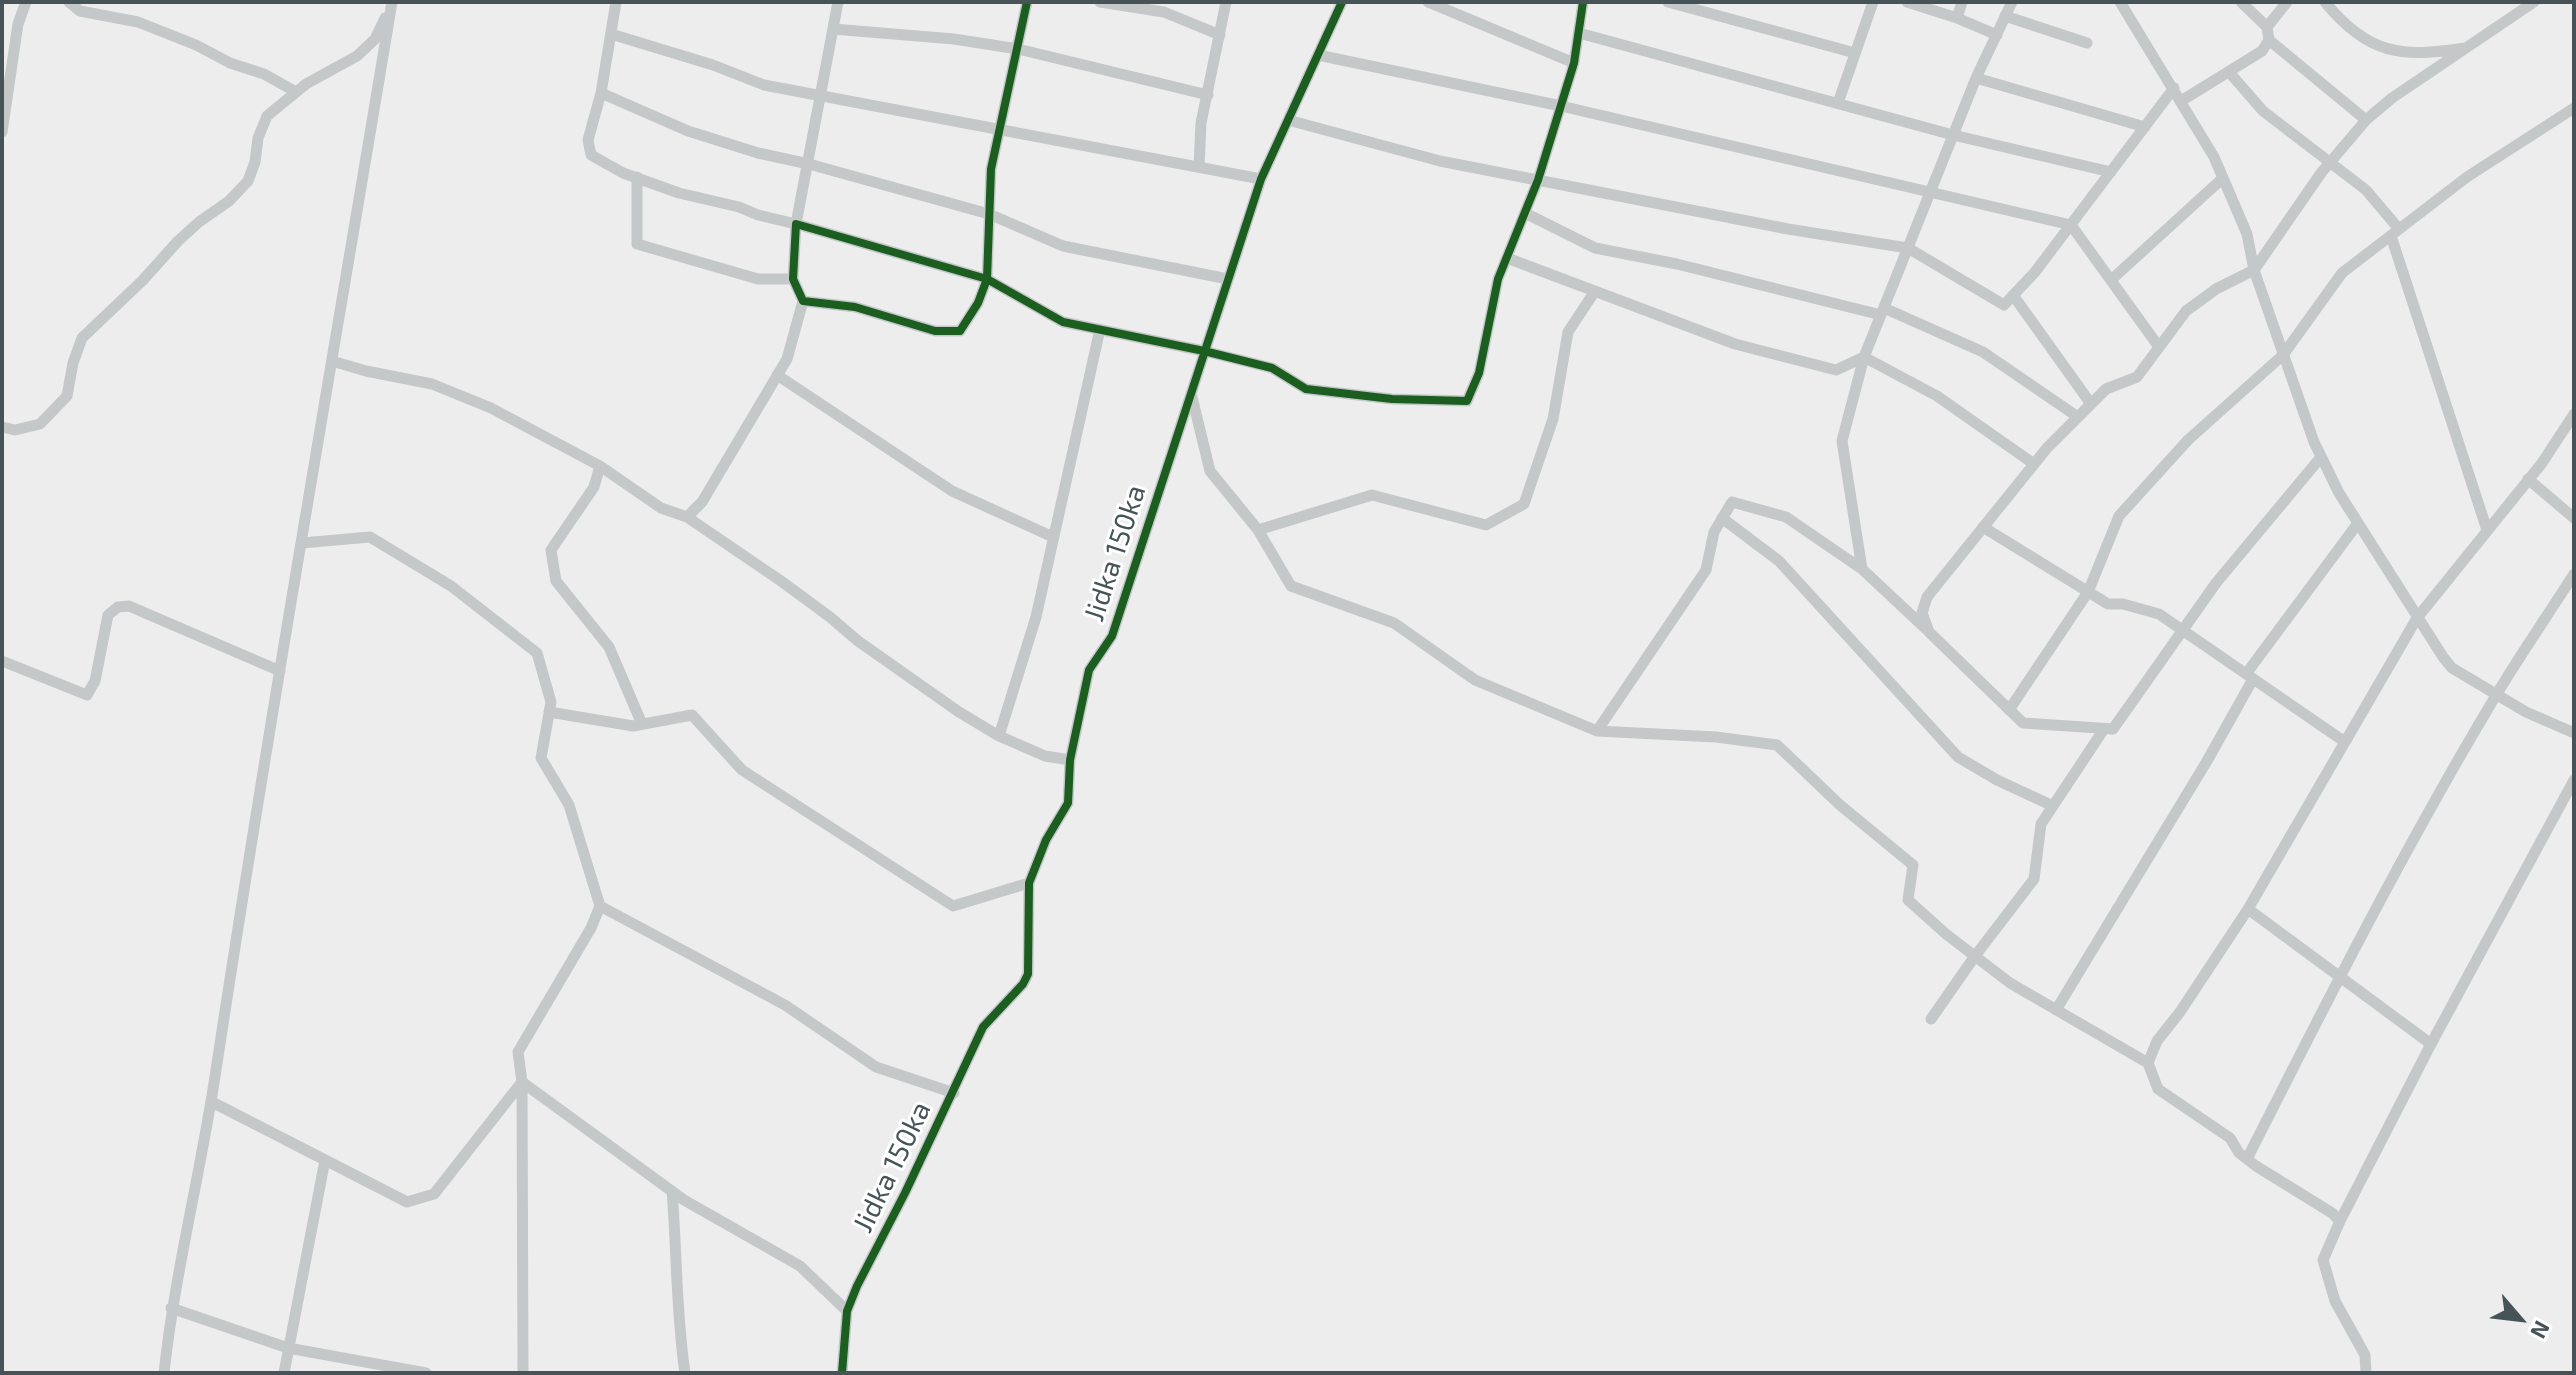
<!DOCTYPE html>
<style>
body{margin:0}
#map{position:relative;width:2576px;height:1375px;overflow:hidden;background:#eeeded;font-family:"Exo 2",sans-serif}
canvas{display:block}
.frame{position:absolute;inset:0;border:4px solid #465458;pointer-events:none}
.north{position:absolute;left:2480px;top:1279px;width:80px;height:80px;-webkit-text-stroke:6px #fff;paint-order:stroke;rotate:118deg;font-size:22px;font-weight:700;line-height:32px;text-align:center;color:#465458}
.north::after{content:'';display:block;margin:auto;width:28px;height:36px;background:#465458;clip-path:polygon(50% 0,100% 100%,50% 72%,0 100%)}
</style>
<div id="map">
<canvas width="2576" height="1375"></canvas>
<div class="frame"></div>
<div class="north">N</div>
</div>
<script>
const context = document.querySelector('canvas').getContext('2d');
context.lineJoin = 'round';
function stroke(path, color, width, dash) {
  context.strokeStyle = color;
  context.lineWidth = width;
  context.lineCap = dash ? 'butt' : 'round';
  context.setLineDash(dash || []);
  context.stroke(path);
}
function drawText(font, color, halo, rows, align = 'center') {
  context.font = font + ' "Exo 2",sans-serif';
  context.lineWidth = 6;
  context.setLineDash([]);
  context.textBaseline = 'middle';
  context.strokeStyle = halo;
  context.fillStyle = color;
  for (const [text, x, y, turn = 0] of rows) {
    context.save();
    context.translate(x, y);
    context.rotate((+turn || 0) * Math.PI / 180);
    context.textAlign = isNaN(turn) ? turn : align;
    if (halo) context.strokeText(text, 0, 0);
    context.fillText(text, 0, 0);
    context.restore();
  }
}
const street = new Path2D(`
 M69 2 80 11 138 22 196 45 230 63 264 74 296 92
 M616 2 601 93 588 140 591 155 623 173 679 193 739 207 758 215 796 224 838 2
 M1027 2 991 169 987 279 978 303 960 331H935L855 307 803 301 793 279 796 224 987 279 1063 322 1204 351 1272 368 1306 389 1392 399 1467 401 1479 373 1498 279 1538 180 1574 63 1583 2
 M1100 2 1164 12 1220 35
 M1428 2 1574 63
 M1668 2 1855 53
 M1907 2 1957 18
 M1962 2 1957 18 1997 35
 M2120 2 2214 157 2247 234 2254 270 2314 442 2339 493 2443 657 2452 668 2526 712 2574 733
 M2325 2C2368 55 2402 58 2465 48
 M2005 16 2087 43
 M2267 27 2287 2
 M833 29 954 39 1018 49 1208 95
 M1579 33 1953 135 2111 172
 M611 34 713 65 764 85 1261 179
 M2269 40 2366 120
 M1318 55 1561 106 2071 225 2159 347
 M2229 72 2263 111 2366 190 2399 229
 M1976 78 2145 127
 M601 93 688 131 758 153 809 164 989 214 1063 246 1228 279
 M2181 101 2262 51 2269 40 2267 27 2241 2
 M1838 103 1873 2
 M1288 120 1440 161 1788 229 1908 248 2004 305 2035 272 2174 88
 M2 132 18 24 26 2
 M1199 167 1201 123 1226 2
 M637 177V244L758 279H793
 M1525 213 1595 248 1677 264 1881 315
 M2391 236 2487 530
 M1507 258 1735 344 1836 370 1864 357 1937 396 2034 464
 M2111 280 2223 178
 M2013 295 2091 404
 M1884 308 1983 352 2078 417
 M332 361 366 371 432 384 491 408 600 466 661 508 687 517 781 581 830 617 858 641 959 712 999 736 1045 756 1070 760
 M777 375 952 491 1053 537
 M1191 393 1210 471 1258 530 1291 586 1394 623 1475 680 1597 731 1716 737 1777 745 1840 805 1913 865 1908 900 1946 934 2010 983 2148 1063
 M2 427 15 430 40 424 67 396 73 363 82 338 143 280 178 241 199 222 229 201 248 181 255 162 258 138 267 116 306 84 357 56 375 39 385 18
 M2321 457 2216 583 2113 729 2023 723 1929 632 1922 613 1927 597 2047 448 2106 389 2137 377 2186 311 2216 289 2254 270 2321 173 2366 120 2392 98 2534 2
 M600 466 594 487 551 550 556 581 609 647 642 724
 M2528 479 2574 518
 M687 517 702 502 787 359 803 301
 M1722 518 1779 561 1958 757 1997 780 2053 806
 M1983 527 2108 604H2123L2159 614 2345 742
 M1258 530 1372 495 1486 525 1524 504 1553 419 1568 332 1595 291
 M302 543 370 537 451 586 537 653 551 702 541 758 569 805 600 906 785 1005 876 1067 954 1093
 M1862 569 1842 441 1864 357 1976 78 2012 2
 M2 661 87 695 95 681 108 615 118 607 129 606 280 671
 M2246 674 2358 523
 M2009 710 2088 592 2119 516 2188 440 2283 355 2342 273 2467 177 2574 108
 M549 712 633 726 692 715 742 770 953 906 1029 883
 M1597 731 1706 570 1714 532 1732 502 1786 517 1862 569 1926 629
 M999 736 1036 617 1100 329
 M600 906 591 928 518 1052 522 1082 684 1200 800 1266 847 1311
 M2248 909 2431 1044
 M2056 1010 2207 761 2253 679
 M1931 1019 1975 956 2034 879 2041 824 2104 729
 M522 1082 523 1373
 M212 1102 407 1202 434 1194 522 1082
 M2247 1159C2326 1003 2405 847 2495 697 2520 655 2548 615 2574 574
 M672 1191C677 1252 676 1313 685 1373
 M2340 1221 2431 1044 2574 780
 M171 1308 288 1348 426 1373
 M164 1373C175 1271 201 1172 216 1070 270 714 333 358 392 2
 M284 1373 325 1160
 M842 1373 847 1311 857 1286 905 1193 983 1027 1023 984 1028 974 1029 883 1046 840 1068 803 1070 760 1089 670 1112 636 1261 179 1342 2
 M2366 1373 2365 1355 2335 1301 2323 1260 2340 1221 2332 1213 2256 1166 2239 1153 2230 1138 2158 1089 2148 1063 2157 1041 2180 1012 2248 909 2417 618 2542 463 2574 414`);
const cycleway = new Path2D(`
 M1027 2 991 169 987 279 978 303 960 331H935L855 307 803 301 793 279 796 224 987 279 1063 322 1204 351 1272 368 1306 389 1392 399 1467 401 1479 373 1498 279 1538 180 1574 63 1583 2
 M842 1373 847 1311 857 1286 905 1193 983 1027 1023 984 1028 974 1029 883 1046 840 1068 803 1070 760 1089 670 1112 636 1261 179 1342 2`);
const streetNames = [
 ["Jidka 150ka",1115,553,-72],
 ["Jidka 150ka",892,1167,-64]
];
stroke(street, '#c4c8c9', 11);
stroke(cycleway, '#1b5e20', 8);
drawText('28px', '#465458', '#fff', streetNames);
</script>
